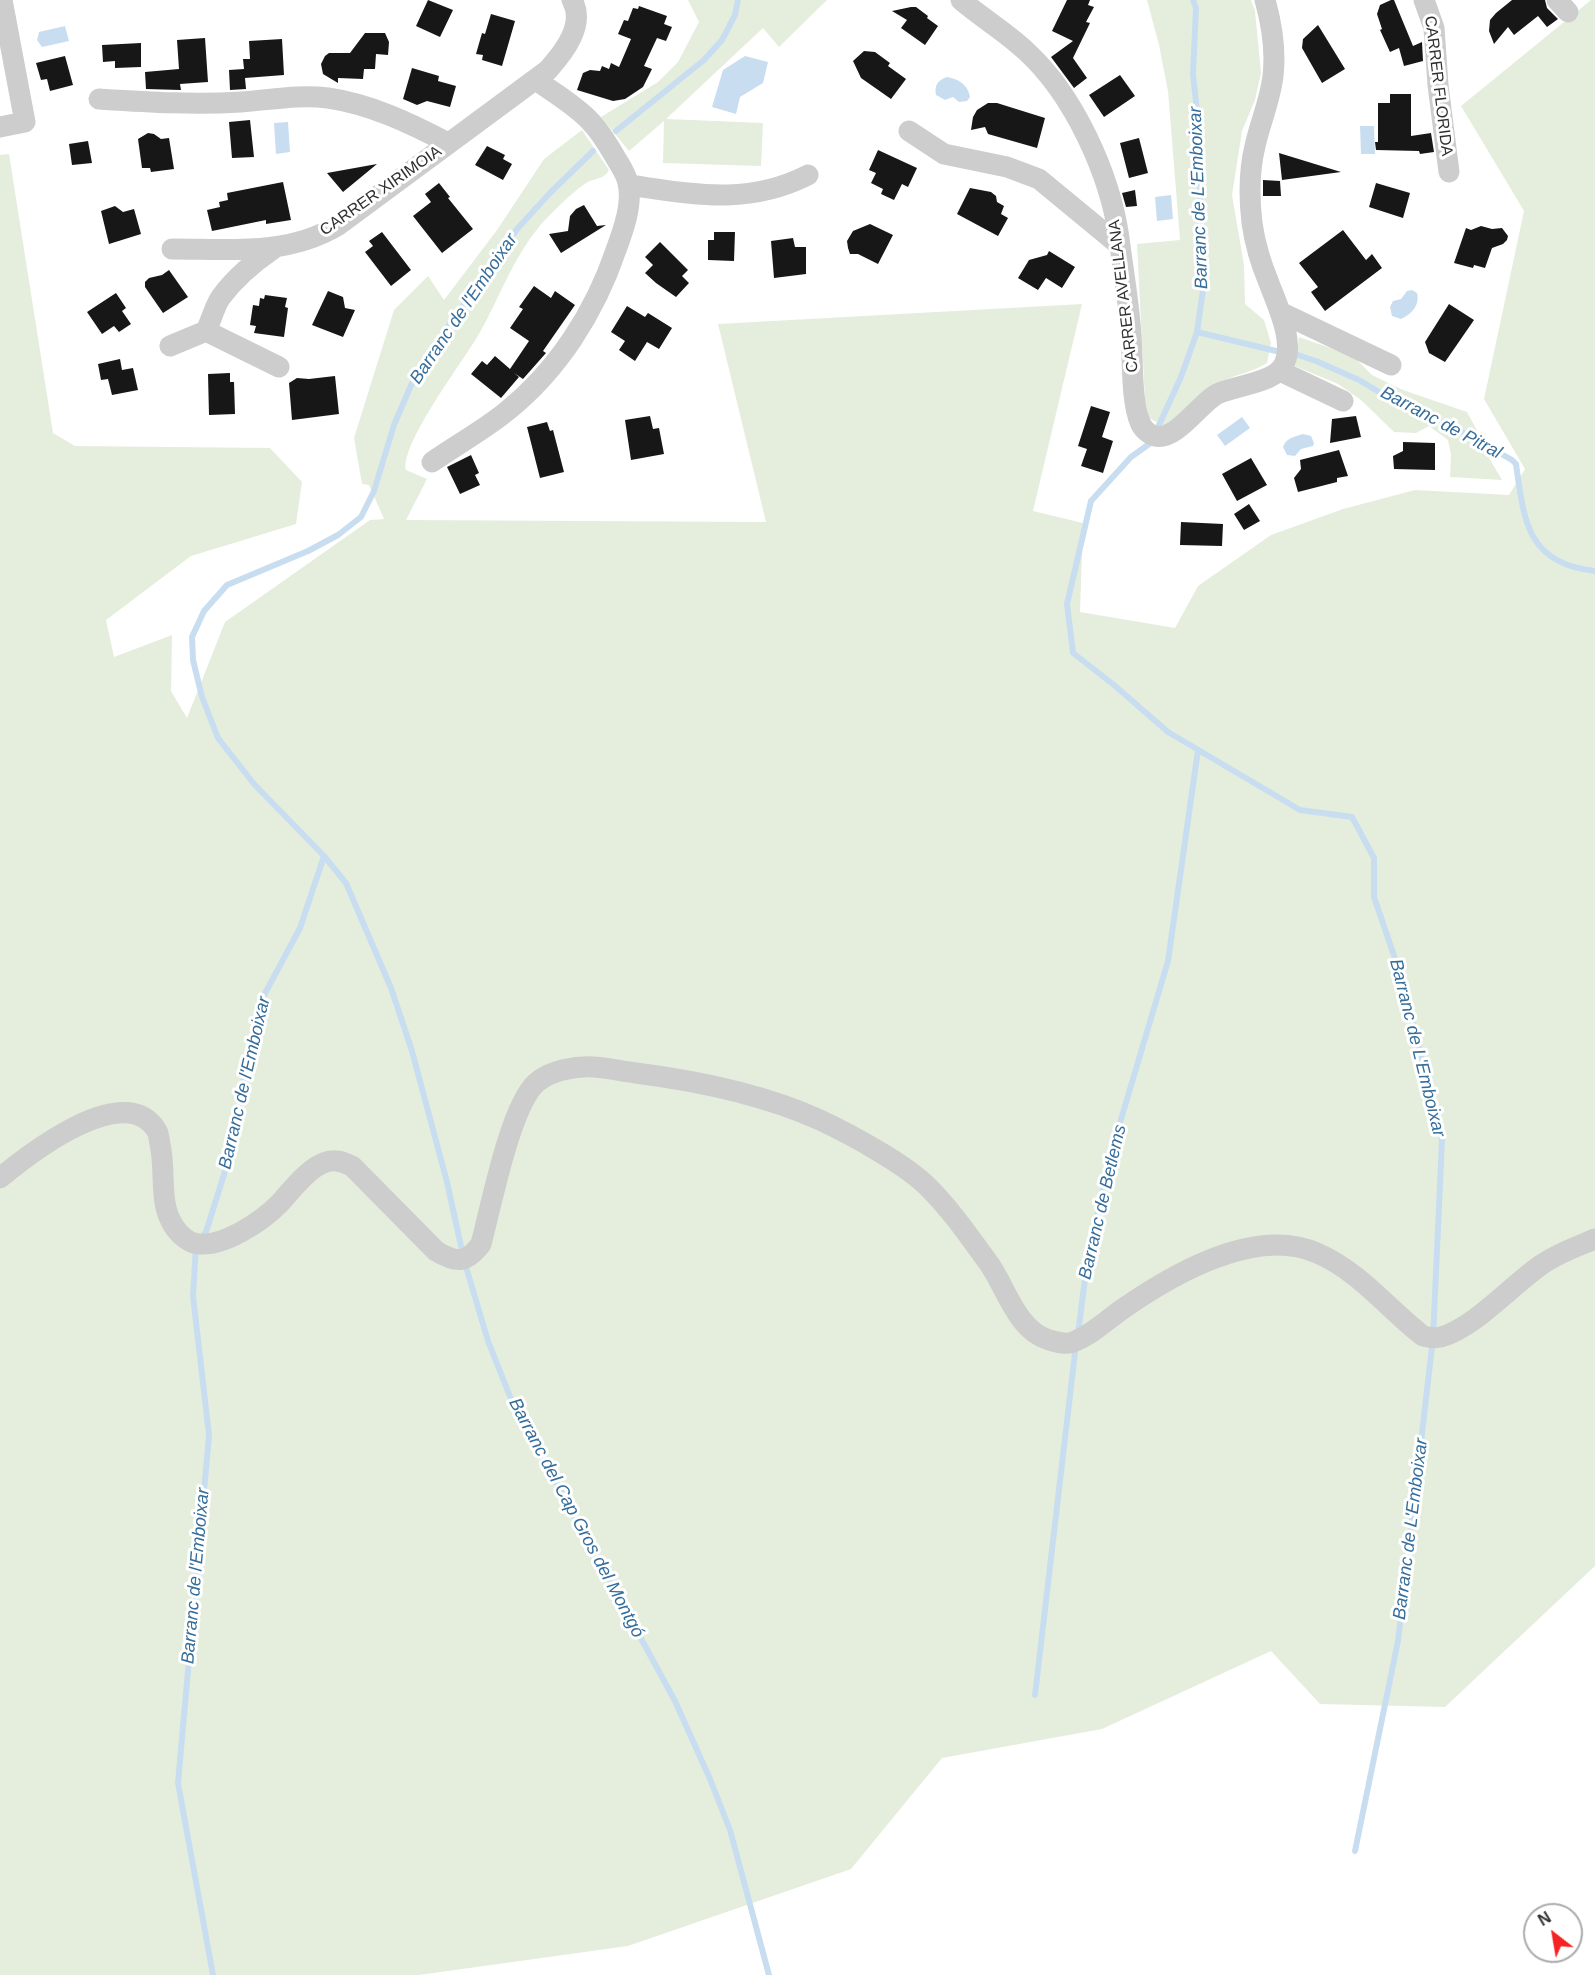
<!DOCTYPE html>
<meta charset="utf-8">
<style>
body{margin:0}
#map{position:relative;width:1595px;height:1975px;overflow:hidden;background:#fff;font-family:Helvetica,sans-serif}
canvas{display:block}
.north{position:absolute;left:1523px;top:1903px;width:60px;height:60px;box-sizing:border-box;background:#fff;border:2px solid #acacac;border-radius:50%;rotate:329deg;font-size:16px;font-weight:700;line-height:24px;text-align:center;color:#303030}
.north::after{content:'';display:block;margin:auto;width:21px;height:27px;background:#f62325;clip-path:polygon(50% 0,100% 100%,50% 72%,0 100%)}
</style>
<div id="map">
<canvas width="1595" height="1975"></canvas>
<div class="north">N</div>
</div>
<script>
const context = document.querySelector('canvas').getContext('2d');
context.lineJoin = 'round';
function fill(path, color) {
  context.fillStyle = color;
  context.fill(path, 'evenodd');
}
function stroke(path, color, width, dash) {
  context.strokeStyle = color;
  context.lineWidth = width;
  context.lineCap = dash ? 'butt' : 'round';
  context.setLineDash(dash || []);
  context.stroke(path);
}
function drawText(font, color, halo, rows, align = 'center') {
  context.font = font + ' Helvetica,sans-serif';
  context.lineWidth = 6;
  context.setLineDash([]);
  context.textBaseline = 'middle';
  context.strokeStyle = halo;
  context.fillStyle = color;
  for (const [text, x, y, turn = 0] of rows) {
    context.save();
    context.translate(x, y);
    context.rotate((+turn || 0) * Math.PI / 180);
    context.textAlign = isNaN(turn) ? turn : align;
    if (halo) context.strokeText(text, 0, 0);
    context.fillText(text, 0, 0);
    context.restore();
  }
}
const green = new Path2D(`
 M688 0H827L779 47 763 28 666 119 763 123 761 166 663 163 664 121 629 151 601 117 658 82 678 62 699 22Z
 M1147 0H1251L1255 11 1261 73 1255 100 1242 131 1232 195 1244 265 1245 304 1264 320 1271 343 1267 363C1252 373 1235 374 1219 383 1199 394 1185 415 1164 426L1149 418 1145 400 1137 244 1180 240 1168 91 1159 45Z
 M1591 0H1595V1566L1445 1707 1320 1704 1271 1651 1102 1729 942 1758 851 1869 628 1946 419 1975H0V155L9 154 53 433 75 446 270 448 302 482 296 524 191 556 106 620 114 657 172 635 171 691 187 718 225 622 370 520 384 519 369 485 362 484 354 438 394 310 428 276 444 300 497 230 544 159 582 130 609 170C605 178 598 178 590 181 577 187 549 215 539 227 513 258 499 299 479 334 464 360 400 444 406 470L427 479 406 520 766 522 718 324 1082 304 1033 511 1083 523 1080 612 1175 628 1198 586 1271 535 1343 509 1415 490 1509 495 1525 469 1484 399 1524 211 1461 106Z
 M1299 337 1353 356 1372 375 1403 390 1467 412 1479 434 1485 451 1502 480 1450 477 1451 455 1448 440 1429 426 1416 433 1394 432 1361 400 1338 384 1295 366Z`);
const water = new Path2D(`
 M65 26 69 41 42 47 37 40 39 32Z
 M745 56 768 62 763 83 740 97 736 114 712 107 723 70Z
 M947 77C959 79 968 85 970 97L967 101 959 102 953 97 945 100 936 95C934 85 938 80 947 77Z
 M288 122 290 152 276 154 274 123Z
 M1360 126H1374L1375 154H1361Z
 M1171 195 1173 219 1157 221 1155 197Z
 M1412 290 1417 293C1420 305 1412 314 1401 319L1392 316 1390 307 1393 301 1401 299 1407 291Z
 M1242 417 1250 428 1225 446 1217 435Z
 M1303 434 1311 436 1314 443 1313 446 1301 449 1295 456 1287 455 1283 447C1286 438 1294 437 1303 434Z`);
const stream = new Path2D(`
 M616 131 704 60 722 40 735 15 738 0
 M1197 332 1276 351
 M1295 354 1316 361 1359 380 1384 395 1462 432 1512 460 1516 464C1524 521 1527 564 1595 571
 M1159 425 1181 377 1197 332 1204 283 1199 248 1201 149 1193 74 1196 8 1193 0
 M1152 442 1131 457 1091 501 1067 604 1073 653 1114 685 1168 732 1300 810 1352 817 1374 858V897L1401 976 1442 1140 1433 1338 1398 1641 1355 1851
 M324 856 346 883 391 988 412 1051 447 1182 464 1260 488 1341 511 1399 675 1701 710 1779 730 1830 769 1975
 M201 1238 206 1232 235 1139 246 1061 262 999 300 928 324 856 254 784 218 738 202 697 193 660 192 637 204 611 227 585 308 551 338 535 361 517 374 491 394 425 412 383 438 341 517 229 550 193 593 151
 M196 1246 193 1296 209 1435 178 1783 213 1975
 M1078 1334 1088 1255 1114 1143 1168 961 1198 750
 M1035 1695 1076 1344`);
const building = new Path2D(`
 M428 0 453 10 440 37 416 26Z
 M1067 0H1090L1088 5 1094 7 1086 22 1090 23 1073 58 1087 78 1074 88 1051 57 1073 41 1052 31Z
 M1391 0H1394L1413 46 1422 42 1423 61 1404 66 1399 48 1390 52 1380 30 1382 29 1377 14 1380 5Z
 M1512 0H1545L1547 8 1558 19 1547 27 1538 16 1514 35 1508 27 1494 44 1489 31 1490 20 1496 13Z
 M639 6 667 16 664 24 672 27 666 41 657 38 644 66 652 69 643 87 625 99 613 101 577 90 583 73 590 70 600 71 602 66 609 69 611 63 619 67 631 39 618 34 624 20 628 21 633 8 638 9Z
 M911 7H916L928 16 927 18 938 26 925 45 901 28 907 20 892 11Z
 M491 14 515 21 502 66 482 60 483 55 476 54 482 33 485 34Z
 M1318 25 1345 69 1322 83 1302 48 1303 39Z
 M365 33H385L389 42 388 55 376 54 375 69H364L363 79 338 78V83L323 74 321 64 325 56 329 53H350Z
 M205 38 208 82 180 84 181 90 146 89 145 72 179 69 177 40Z
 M282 39 284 75 245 78 246 89 230 90 229 70 244 69 243 59H250L249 41Z
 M141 43V67L115 68V61L103 62 102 45Z
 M864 51 875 52 890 63 888 66 906 79 891 99 861 78 853 61Z
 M65 56 73 85 50 91 47 79 41 80 36 63Z
 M412 68 439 76 438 81 456 86 450 107 427 101 417 105 403 99Z
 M1120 75 1135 96 1104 117 1089 95Z
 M1390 94H1411V136L1431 133 1434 152 1420 154 1419 151 1376 150 1375 142H1378V103H1390Z
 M988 103H997L1045 118 1037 148 988 134 985 127 971 130 973 117 977 110Z
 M250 120 254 157 232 158 229 122Z
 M148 133 154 134 161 139 169 138 174 169 151 172 150 168H142L138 139Z
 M1139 138 1148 173 1129 178 1120 143Z
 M88 141 92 163 72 165 69 144Z
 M487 146 505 155 503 159 512 164 503 180 475 165Z
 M878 150 917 168 908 187 902 184 894 200 881 194 883 189 871 183 876 173 869 170Z
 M1279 153 1341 172 1282 180Z
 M377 164 343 192 327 173Z
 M1263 180 1280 181 1281 196H1263Z
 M283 182 291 220 266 224V220L212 231 207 210 220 207 219 202 228 200 227 193Z
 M439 183 450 197 448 198 473 229 442 253 413 216 431 202 425 194Z
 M1376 183 1410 193 1403 218 1369 207Z
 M970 188 991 192 996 196 997 202 1004 206 1001 214 1008 218 998 236 957 214Z
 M1135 190 1137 206 1126 207 1122 193Z
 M584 205 597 226 606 225 561 253 549 234 568 231 570 216 576 209Z
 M115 206 123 212 134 209 141 234 109 244 101 211Z
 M870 224 893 235 878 264 858 254H850L848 248 847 241 853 231Z
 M1481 226 1492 229 1502 228 1508 236 1507 240 1503 244 1492 248 1485 268 1474 265 1473 268 1454 263 1466 228 1471 230Z
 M1343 230 1366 260 1372 254 1382 268 1325 311 1311 292 1318 287 1299 263Z
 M382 232 411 270 391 286 365 252 373 246 369 241Z
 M714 232H735L734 261 708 260V240H714Z
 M793 238 795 247H806V274L774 278 771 241Z
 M660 242 688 270 682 276 689 283 676 297 656 283 645 273 653 265 645 257Z
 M1049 251 1075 267 1062 288 1046 278 1038 290 1018 278 1029 260 1047 255Z
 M169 270 188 297 163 313 145 287V282L149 278 162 275Z
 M534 286 551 298 555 291 575 305 543 351 546 353 523 379 514 373 519 377 501 398 471 374 482 361 487 365 495 356 510 369 529 341 510 328 523 309 519 307Z
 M328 291 343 297 345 308 355 310 343 337 312 325Z
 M116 293 126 308 122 311 131 324 119 332 114 326 102 334 87 312Z
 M265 295 287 298 285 307 288 308 284 337 254 333 256 326 250 325 253 305 259 306 260 298 264 299Z
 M1449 304 1474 320 1445 362 1429 353 1425 342Z
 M627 306 645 317 648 313 672 328 659 349 647 342 635 361 619 350 625 341 611 332Z
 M120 359 122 370 133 368 138 390 112 395 108 379 101 380 98 364Z
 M230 373V382H234L235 414 209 415 208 374Z
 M335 376 339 414 292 420 289 383 297 378 309 379Z
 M1091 406 1110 412 1102 437 1113 441 1103 473 1081 466 1087 449 1078 446Z
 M650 416 653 429 659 428 664 454 631 460 625 420Z
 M1356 416 1361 437 1330 443 1332 419Z
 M547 422 550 431 553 430 564 472 540 478 527 427Z
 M1403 442 1435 443V470L1394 469 1393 456 1403 451Z
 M1339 450 1348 476 1337 478V482L1298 492 1294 478 1301 469 1300 460Z
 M471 455 479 473 475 475 480 485 460 494 447 467Z
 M1251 458 1267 485 1237 501 1222 474Z
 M1249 504 1260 521 1244 530 1234 514Z
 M1181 522 1223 524 1222 546 1180 545Z`);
const minor = new Path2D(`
 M961 0C982 18 1006 32 1026 51 1074 95 1110 174 1119 238 1123 270 1129 303 1131 335 1133 359 1131 401 1140 422 1142 428 1148 434 1155 436 1176 441 1199 404 1217 394 1236 385 1278 383 1285 362 1294 339 1277 305 1269 283 1261 264 1255 244 1252 223 1249 198 1249 171 1255 146 1260 123 1270 101 1273 76 1276 50 1272 25 1265 0
 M1424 0 1434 28 1438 85 1449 172
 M1557 0 1568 12
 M99 99C147 102 193 105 241 102 270 100 299 94 328 98 370 104 410 123 448 143
 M0 127 25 122 2 0
 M909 131 944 154 1007 167 1039 179 1119 245
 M629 185C693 194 747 206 808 175
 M172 249C229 249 286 256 337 226L548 70C564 52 586 24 572 0
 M1282 313 1391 365
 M206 331C211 321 215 305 221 297 235 278 254 262 273 249
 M170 346 206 331 279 367
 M1280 371 1343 401
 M432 462C456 445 484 430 507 411 558 370 595 312 616 250 623 231 633 204 628 183 626 173 619 164 614 155 607 143 600 131 590 121 575 105 554 93 536 80
 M0 1178C29 1154 126 1078 157 1131 159 1134 159 1140 160 1144 167 1175 156 1209 180 1234 185 1239 193 1244 200 1244 225 1246 262 1221 279 1204 291 1191 309 1167 326 1162 336 1159 343 1162 352 1166L436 1251C456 1263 466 1264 481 1244 491 1207 510 1107 536 1083 550 1070 576 1066 594 1067 608 1068 622 1071 636 1073 698 1081 763 1094 820 1120 850 1134 907 1165 929 1188 952 1211 971 1239 990 1265 1007 1290 1017 1330 1049 1340 1057 1342 1066 1345 1073 1342 1092 1335 1108 1319 1124 1308 1173 1274 1256 1226 1317 1253 1359 1271 1387 1308 1423 1336 1429 1337 1434 1339 1441 1337 1474 1328 1512 1285 1541 1265 1558 1253 1576 1247 1595 1239`);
const streetNames = [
 ["CARRER FLORIDA",1438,86,83],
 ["CARRER XIRIMOIA",381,191,-35],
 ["CARRER AVELLANA",1124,296,-97]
];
const waterNames = [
 ["Barranc de L'Emboixar",1199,198,-92],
 ["Barranc de l'Emboixar",464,309,-56],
 ["Barranc de Pitral",1441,423,28],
 ["Barranc de L'Emboixar",1417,1048,76],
 ["Barranc de l'Emboixar",245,1083,-77],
 ["Barranc de Betlems",1103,1202,-77],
 ["Barranc del Cap Gros del Montgó",576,1518,62],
 ["Barranc de L'Emboixar",1411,1529,-83],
 ["Barranc de l'Emboixar",196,1576,-85]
];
fill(green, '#e5eedd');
fill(water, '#c8def0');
stroke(stream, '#c8def0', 6);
fill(building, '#171717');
stroke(minor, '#cdcdcd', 21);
drawText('16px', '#303030', '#fff', streetNames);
drawText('italic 18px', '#356d9b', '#fff', waterNames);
</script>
